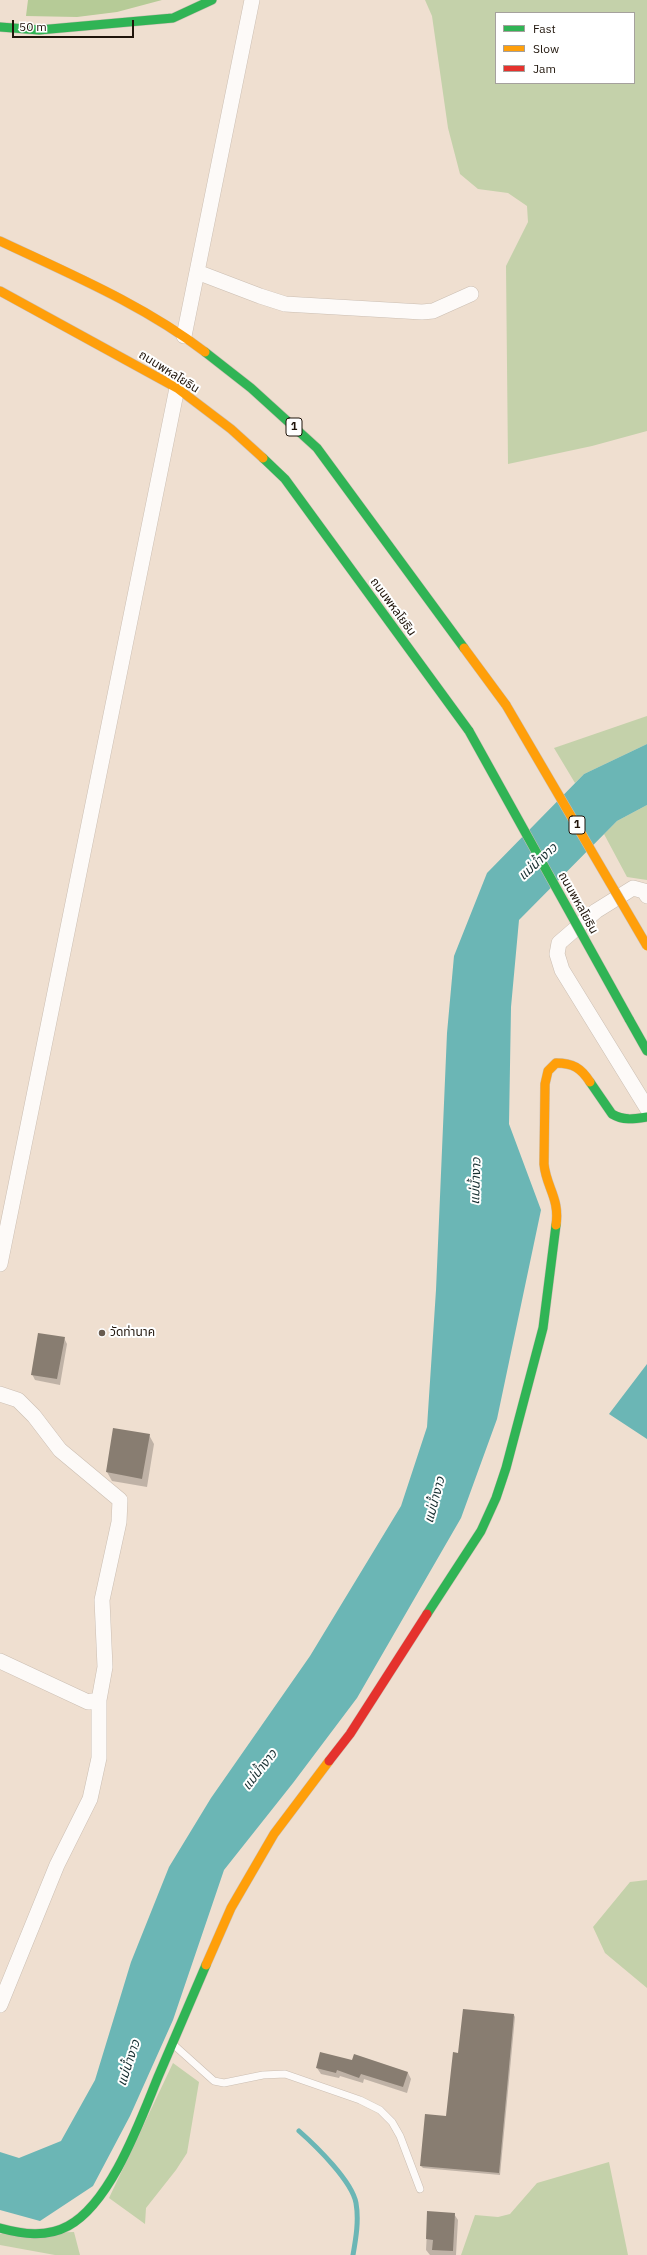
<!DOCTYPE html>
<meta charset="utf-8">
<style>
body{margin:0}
#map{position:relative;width:647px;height:2255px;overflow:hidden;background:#efdfd0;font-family:"IBM Plex Sans",sans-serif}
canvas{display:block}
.legend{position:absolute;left:495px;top:12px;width:140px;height:72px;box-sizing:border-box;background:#fff;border:1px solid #a5a19d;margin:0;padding:5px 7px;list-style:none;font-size:12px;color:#1f140a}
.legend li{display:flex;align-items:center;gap:8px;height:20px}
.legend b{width:20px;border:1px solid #a5a19d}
.scale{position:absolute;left:12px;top:20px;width:122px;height:18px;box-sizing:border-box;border:2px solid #1f140a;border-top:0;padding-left:5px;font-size:12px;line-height:14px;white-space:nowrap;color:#1f140a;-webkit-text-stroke:3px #fff;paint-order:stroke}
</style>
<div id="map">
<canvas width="647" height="2255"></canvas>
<ul class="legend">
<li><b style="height:5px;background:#30b455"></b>Fast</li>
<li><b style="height:5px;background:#ff9f0a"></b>Slow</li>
<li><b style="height:5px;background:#e5322d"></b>Jam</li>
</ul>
<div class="scale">50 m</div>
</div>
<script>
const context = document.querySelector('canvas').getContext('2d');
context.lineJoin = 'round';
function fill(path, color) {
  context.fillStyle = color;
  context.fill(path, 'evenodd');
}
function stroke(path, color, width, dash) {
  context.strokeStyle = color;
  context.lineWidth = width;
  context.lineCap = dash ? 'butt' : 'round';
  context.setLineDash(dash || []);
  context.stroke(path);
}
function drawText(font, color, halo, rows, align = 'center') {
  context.font = font + ' "IBM Plex Sans","Noto Sans Thai",sans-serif';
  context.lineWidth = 4;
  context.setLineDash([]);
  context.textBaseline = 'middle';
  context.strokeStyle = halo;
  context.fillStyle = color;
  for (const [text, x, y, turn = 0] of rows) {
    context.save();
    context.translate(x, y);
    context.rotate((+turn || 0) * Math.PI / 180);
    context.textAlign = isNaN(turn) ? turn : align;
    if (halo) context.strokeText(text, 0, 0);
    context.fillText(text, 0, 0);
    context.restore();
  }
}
const green = new Path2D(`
 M425 0H647V431L592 446 508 464 506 266 528 222 527 206 508 193 478 189 460 174 448 128 432 16ZM496 13H634V83H496Z
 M647 716V744L584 774 575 783 554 748Z
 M647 805V880L627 877 604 834 617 821Z
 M647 1880V1988L605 1953 593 1927 630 1882Z
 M173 2063 199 2082 187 2153 176 2170 146 2208 145 2224 109 2198Z
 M609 2162 628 2255H461L475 2215 498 2217 510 2214 537 2183Z
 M74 2232 80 2255H55L0 2245V2234Z`);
const forest = new Path2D(`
 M28 0H162L117 12 77 17 26 16Z`);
const water = new Path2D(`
 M647 744V805L617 821 519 920 511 1007 509 1124 541 1210 497 1419 461 1518 357 1698 293 1783 224 1870 173 2020 130 2116 93 2186 40 2221 0 2210V2152L19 2158 61 2141 95 2080 131 1962 169 1867 211 1798 310 1656 401 1506 427 1427 436 1290 447 1033 454 956 487 873 584 774Z
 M647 1364V1439L609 1414Z`);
const shadow = new Path2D(`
 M64 1338 67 1344 60 1385 35 1380 32 1374Z
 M114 1430 149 1435 154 1444 147 1487 112 1481 107 1472Z
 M514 2015 515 2017 500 2175 423 2168 421 2166 447 2117 459 2054Z
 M317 2068 408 2073 411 2079 407 2093 364 2079 363 2083 340 2076 339 2078 321 2074Z
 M428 2212 454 2214 458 2220 456 2255H430L426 2250Z`);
const stream = new Path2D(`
 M299 2131C316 2146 352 2181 356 2203 359 2220 356 2238 353 2255`);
const building = new Path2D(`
 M38 1333 65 1337 57 1379 31 1375Z
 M113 1428 150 1434 142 1479 106 1472Z
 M463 2009 514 2014 499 2173 420 2166 425 2114 446 2116 453 2052 458 2053Z
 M320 2052 352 2060 354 2054 408 2072 403 2087 361 2074 359 2078 337 2070 336 2073 316 2068Z
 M427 2211 455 2213 453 2251 432 2250 433 2240 426 2239Z`);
const lane = new Path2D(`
 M175 2046 214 2081 224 2083 263 2075 285 2074 360 2100 380 2110 392 2122 400 2136 420 2189`);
const street = new Path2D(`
 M197 272 260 296 285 304 422 312 433 311 471 294
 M184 336 252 0
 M647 896 644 891 633 888 596 911 559 943 557 954 562 970 647 1108
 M0 1264 177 388
 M0 1394 18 1400 34 1416 60 1450 120 1500 119 1522 102 1600 105 1667 99 1700V1758L90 1799 57 1865 0 2005
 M0 1661 88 1702 99 1700`);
const fast = new Path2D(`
 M0 27 39 30 173 18 212 0
 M205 352 251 388 317 448 464 648
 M263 458 285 479 469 731
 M629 1019 647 1051
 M590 1082 612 1114C624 1121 634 1119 647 1117
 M427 1614 481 1531 496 1498 506 1468 543 1328 556 1225
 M0 2228C22 2234 46 2238 68 2226 111 2203 140 2121 158 2077 174 2040 190 2003 206 1965`);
const slow = new Path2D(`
 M0 241C70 274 144 305 205 352
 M0 291 177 388 231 429 263 458
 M464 648 506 705
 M556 1225C560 1198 546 1187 544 1164L545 1084 548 1071 556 1063C573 1063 581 1068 590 1082
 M206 1965 231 1908 274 1834 329 1761`);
const jam = new Path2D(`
 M329 1761 350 1734 427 1614`);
const fastBridge = new Path2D(`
 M469 731 629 1019`);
const slowBridge = new Path2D(`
 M506 705 647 946`);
const markers = [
 [102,1333,4,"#685b4f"]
];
const shields = [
 [294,427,16],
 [577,825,16]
];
const shieldNames = [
 ["1",294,427],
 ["1",577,825]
];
const streetNames = [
 ["ถนนพหลโยธิน",169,372,32],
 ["ถนนพหลโยธิน",393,607,54],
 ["ถนนพหลโยธิน",578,903,61]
];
const poiNames = [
 ["วัดท่านาค",110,1333]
];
const waterNames = [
 ["แม่น้ำงาว",538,862,-43],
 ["แม่น้ำงาว",476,1181,-88],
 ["แม่น้ำงาว",435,1500,-75],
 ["แม่น้ำงาว",260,1770,-52],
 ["แม่น้ำงาว",129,2063,-72]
];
fill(green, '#c4d1aa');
fill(forest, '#b6cb97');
fill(water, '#6bb6b5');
fill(shadow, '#0003');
stroke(stream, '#6bb6b5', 5);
fill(building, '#887d71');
stroke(lane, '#cbbeb2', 8);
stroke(street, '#cbbeb2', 16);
stroke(fast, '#cbbeb2', 10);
stroke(slow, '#cbbeb2', 10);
stroke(jam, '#cbbeb2', 10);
stroke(lane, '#fdfaf8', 7);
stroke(street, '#fdfaf8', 15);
stroke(fast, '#30b455', 9);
stroke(slow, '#ff9f0a', 9);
stroke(jam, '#e5322d', 9);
stroke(fastBridge, '#cbbeb2', 10, []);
stroke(slowBridge, '#cbbeb2', 10, []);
stroke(fastBridge, '#30b455', 9);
stroke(slowBridge, '#ff9f0a', 9);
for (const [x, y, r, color] of markers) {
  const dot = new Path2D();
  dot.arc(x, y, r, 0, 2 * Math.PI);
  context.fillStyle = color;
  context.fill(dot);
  stroke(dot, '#fff', 1.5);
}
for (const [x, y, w] of shields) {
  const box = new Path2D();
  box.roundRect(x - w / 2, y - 9, w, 18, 3);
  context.fillStyle = '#fff';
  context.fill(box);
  stroke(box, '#1f140a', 1);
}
drawText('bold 11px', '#1f140a', null, shieldNames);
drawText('12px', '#1f140a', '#fff', streetNames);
drawText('12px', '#1f140a', '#fff', poiNames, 'left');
drawText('italic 13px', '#162e30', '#fff', waterNames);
</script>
